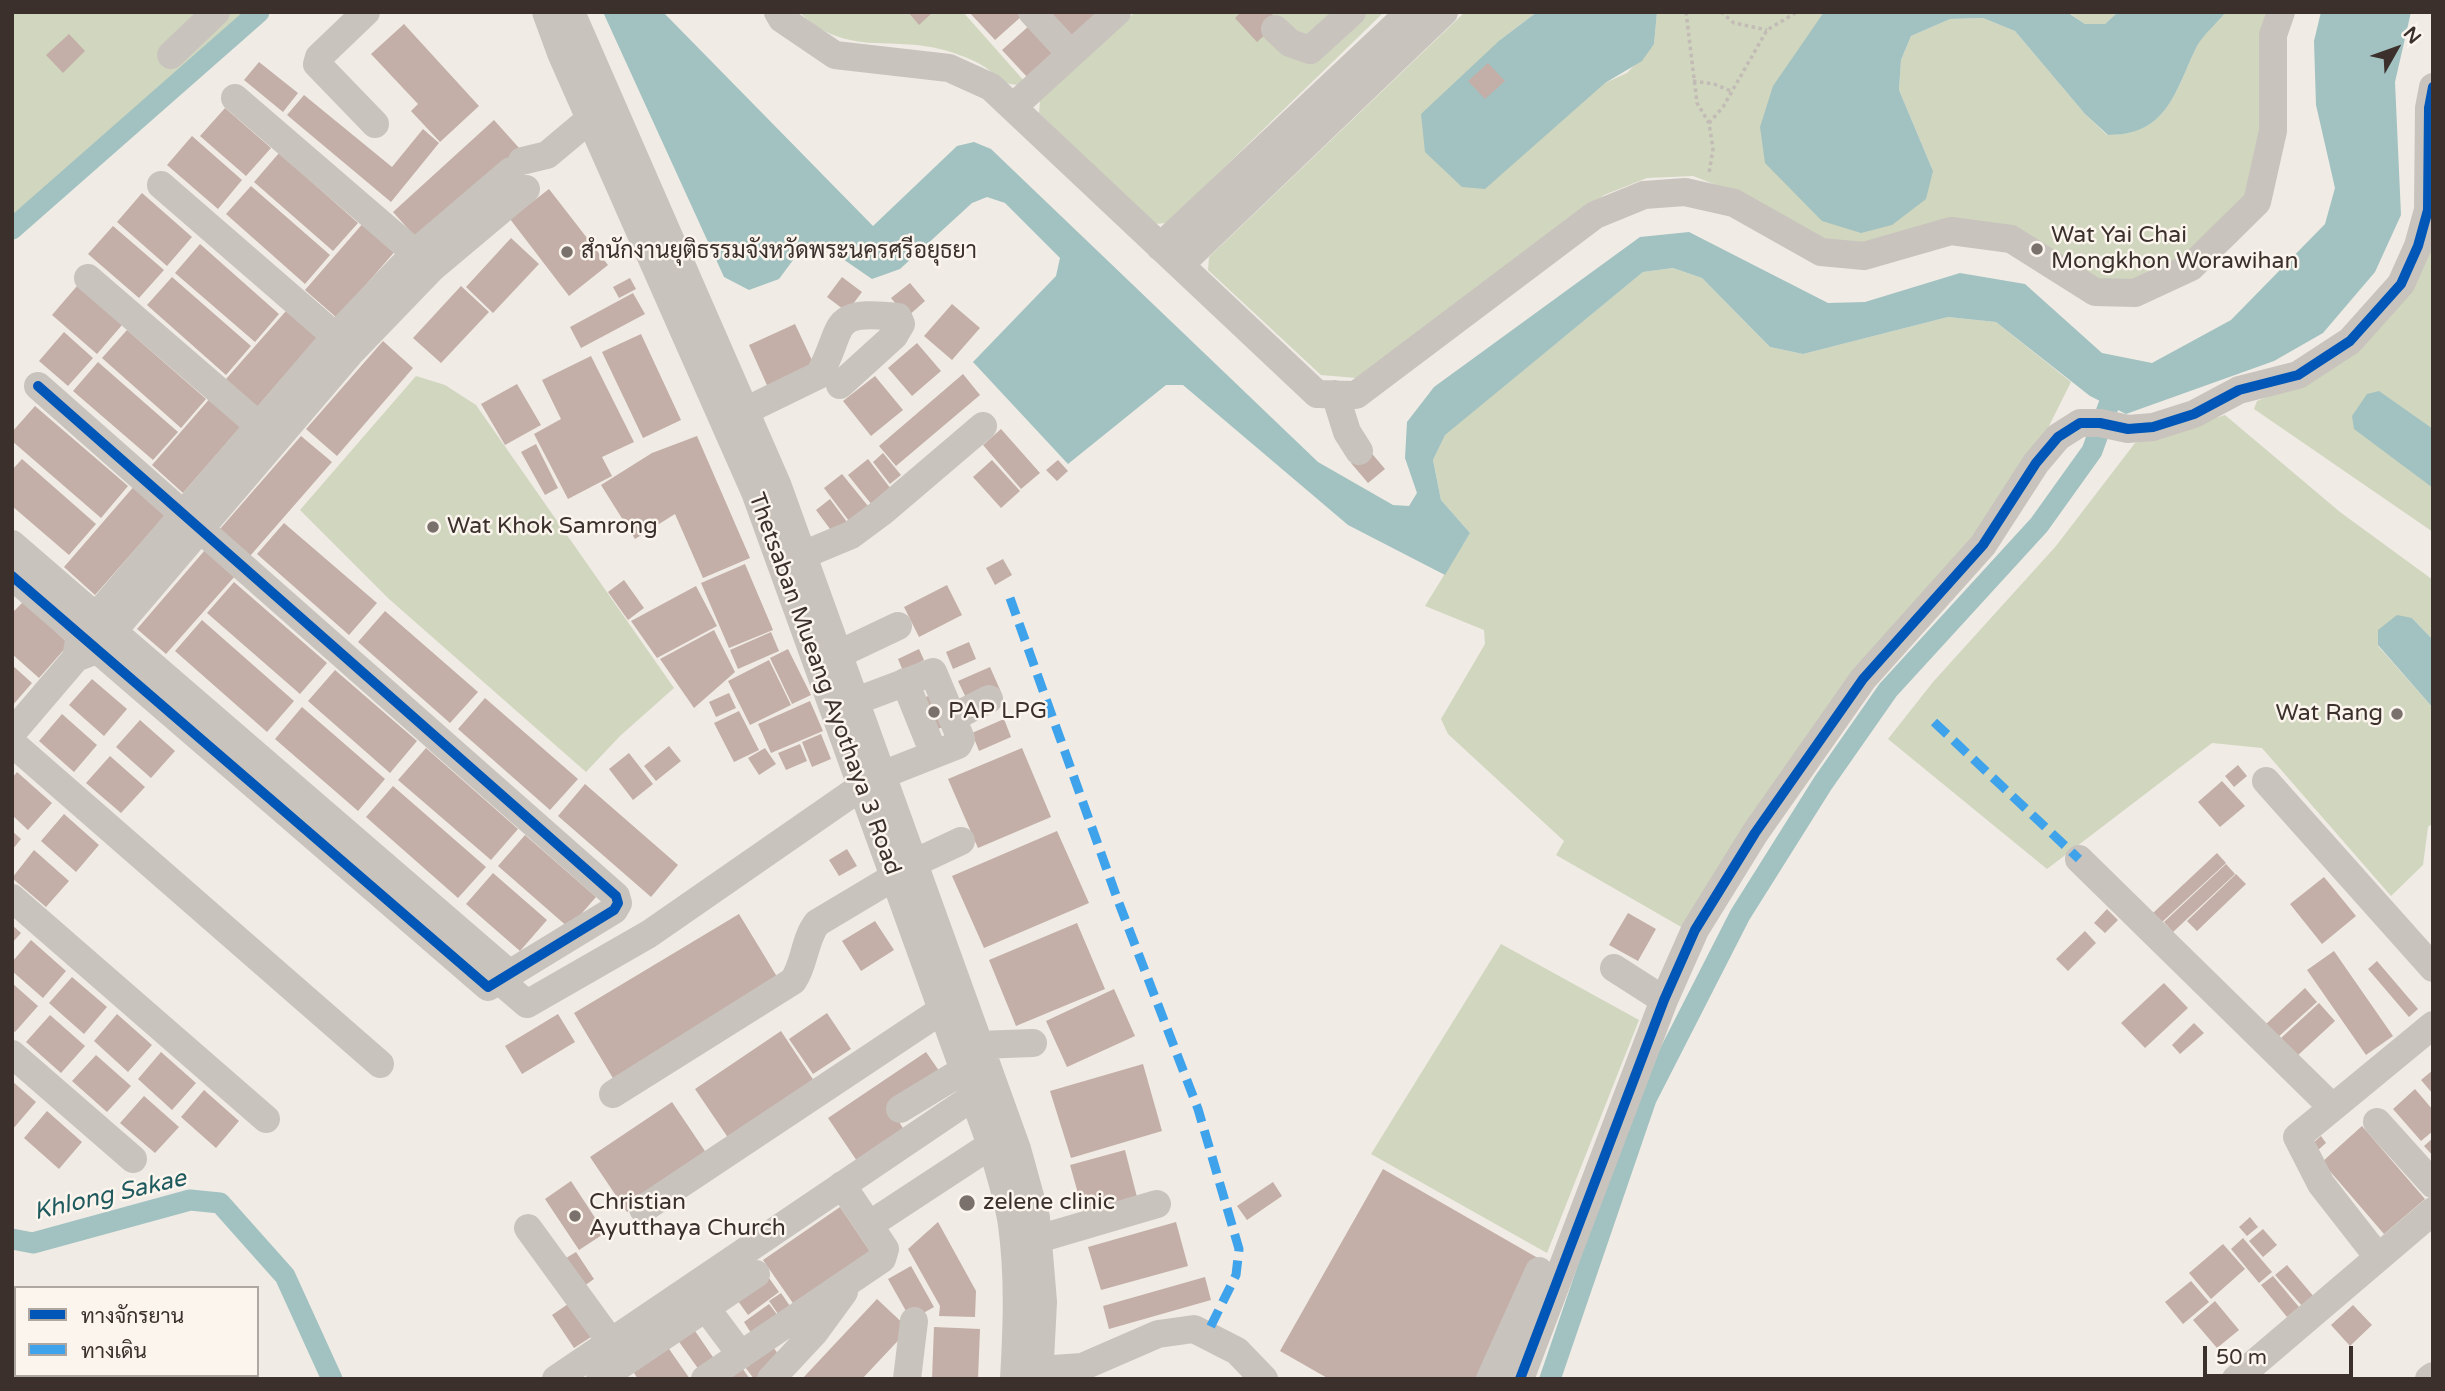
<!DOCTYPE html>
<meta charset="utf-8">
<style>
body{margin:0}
#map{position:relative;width:2445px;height:1391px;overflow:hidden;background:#f0ebe5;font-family:"Varela Round",Sarabun,sans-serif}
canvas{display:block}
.frame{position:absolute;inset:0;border:14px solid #3b302b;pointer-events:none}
.legend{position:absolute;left:14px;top:1286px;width:245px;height:91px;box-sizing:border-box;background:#fbf5ee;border:2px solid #aea6a0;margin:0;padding:9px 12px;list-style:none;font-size:21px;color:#3b302b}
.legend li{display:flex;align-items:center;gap:14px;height:35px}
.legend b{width:35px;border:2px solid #aea6a0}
.north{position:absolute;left:2361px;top:14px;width:70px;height:70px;-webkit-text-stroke:5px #fbf5ee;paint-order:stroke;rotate:50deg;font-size:19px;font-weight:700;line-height:28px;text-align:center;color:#3b302b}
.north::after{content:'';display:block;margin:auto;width:24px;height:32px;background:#3b302b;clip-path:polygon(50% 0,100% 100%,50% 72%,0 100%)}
.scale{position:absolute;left:2203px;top:1346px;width:150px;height:32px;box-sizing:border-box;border:4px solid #3b302b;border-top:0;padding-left:9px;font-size:21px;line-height:24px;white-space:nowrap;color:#3b302b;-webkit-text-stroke:5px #fbf5ee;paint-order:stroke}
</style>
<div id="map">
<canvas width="2445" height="1391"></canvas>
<div class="frame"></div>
<ul class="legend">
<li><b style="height:9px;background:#0057b8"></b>ทางจักรยาน</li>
<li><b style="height:9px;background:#3fa3eb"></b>ทางเดิน</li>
</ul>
<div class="north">N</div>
<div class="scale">50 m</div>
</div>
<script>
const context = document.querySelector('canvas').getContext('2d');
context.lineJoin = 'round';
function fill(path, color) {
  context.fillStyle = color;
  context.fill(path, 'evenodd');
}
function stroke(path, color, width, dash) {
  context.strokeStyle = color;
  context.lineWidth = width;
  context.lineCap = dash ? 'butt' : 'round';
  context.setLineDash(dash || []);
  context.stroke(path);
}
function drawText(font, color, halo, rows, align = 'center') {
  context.font = font + ' "Varela Round",Sarabun,sans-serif';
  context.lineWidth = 5;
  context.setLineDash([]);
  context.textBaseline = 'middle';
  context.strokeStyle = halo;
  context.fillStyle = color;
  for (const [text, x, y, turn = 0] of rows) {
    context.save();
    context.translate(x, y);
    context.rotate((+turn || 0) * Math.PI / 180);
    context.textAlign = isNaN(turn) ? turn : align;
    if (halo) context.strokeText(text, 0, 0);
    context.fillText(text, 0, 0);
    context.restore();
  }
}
const green = new Path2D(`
 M12 12H247L12 217Z
 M799 12H963L1025 82 1021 85C998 85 998 74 980 64 969 58 955 53 944 50 889 35 847 58 799 12Z
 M1135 12H1384L1167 223 1154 224 1039 113 1040 100Z
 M1465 12H1537L1500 40 1605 83 1627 73 1654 44 1657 12H1824L1822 19 1933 171 1899 90 1901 60 1911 36 1950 19 1983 18 2015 31 2085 114 2107 135C2168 135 2175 91 2197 46 2203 34 2217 23 2226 12H2269L2263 120 2246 194 2183 257 2136 279 2100 282 2014 231 1864 249 1825 243 1740 194 1693 176 1647 178 1604 195 1356 378 1321 375 1208 270 1209 257Z
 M2068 12H2118L2105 24H2085Z
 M2433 230V532L2254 409 2257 401 2309 379Z
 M1673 268 1702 278 1770 347 1803 354 1948 317 1996 322 2071 382 2037 450 1683 928 1556 855 1564 841 1448 734 1441 719 1485 644 1484 630 1425 606 1470 533 1441 500 1433 460 1445 434 1643 272Z
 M416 376 445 385 476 405 674 688 620 736 586 772 389 599 300 510Z
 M2225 415 2340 512 2433 580V640L2412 618 2378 646 2433 708V823L2428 827 2423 865 2391 896 2262 748 2212 743 2047 869 1888 739 1933 682 2056 546 2135 443Z
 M1501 944 1639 1020 1547 1253 1371 1154Z`);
const water = new Path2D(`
 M603 12H663L873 226 957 146 974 142 991 149 1318 462 1393 505 1409 506 1417 493 1405 458 1407 422 1434 387 1640 237 1689 232 1828 303 1865 302 1960 273 2025 284 2102 353 2152 363 2231 320 2325 224 2335 188 2316 105 2314 41 2321 12H2411L2395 82 2401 215 2375 272 2323 333 2274 361 2126 414 2090 396 1996 322 1948 317 1803 354 1770 347 1702 278 1673 268 1643 272 1445 435 1433 460 1441 500 1470 533 1445 575 1348 525 1183 385H1166L1068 464 973 362 1056 276 1060 258 1005 203 987 197 972 203 900 269 872 279 824 246 799 252 779 279 749 290 724 277Z
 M1537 12H1657L1654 44 1642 61 1605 83 1485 189 1462 187 1425 152 1421 114 1500 40Z
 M1824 12H2067L2085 24H2105L2118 12H2226C2217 23 2204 34 2197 46 2175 91 2168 135 2108 135L2085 114 2015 31 1983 18 1950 19 1911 36 1901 60 1899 90 1933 171 1926 199 1892 225 1861 233 1822 221 1765 163 1760 127 1773 86Z
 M2379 391 2433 429V488L2354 429 2352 416 2367 394Z
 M2397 615 2412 618 2433 640V708L2378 645V630Z`);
const canal = new Path2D(`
 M12 229 259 12
 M12 1239 33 1243 190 1200 220 1203 285 1276 332 1379
 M1550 1379 1646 1099 1740 915 1823 783 1888 690 2039 525 2092 451 2116 385`);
const building = new Path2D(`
 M908 12H933L919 25Z
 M969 12H1020L1023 15 995 40Z
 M1043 12H1094L1097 15 1069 40Z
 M1241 12H1270L1279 22 1257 42 1235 18Z
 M404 24 479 106 440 142 411 111 418 104 371 54Z
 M1030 25 1055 52 1028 78 1002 50Z
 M69 34 85 51 63 73 46 55Z
 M259 62 298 93 283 112 244 80Z
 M1488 63 1505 81 1485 99 1468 81Z
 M304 95 392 167 423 129 439 143 391 202 287 115Z
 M225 108 271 148 246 176 200 136Z
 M494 120 520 149 419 241 393 212Z
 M192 136 242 180 218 209 167 165Z
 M279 153 358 223 333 251 254 182Z
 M251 186 330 255 305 284 226 214Z
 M549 189 608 265 569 296 510 219Z
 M142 193 192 237 167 266 117 222Z
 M365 221 397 249 337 318 305 290Z
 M113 226 164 270 139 298 88 254Z
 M511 238 539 264 493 313 466 287Z
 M200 244 279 314 255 342 175 273Z
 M172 277 251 346 226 375 147 305Z
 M842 277 862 292 847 312 827 297Z
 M630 278 636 289 619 298 613 287Z
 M910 283 925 301 907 317 891 298Z
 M77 286 122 325 97 354 52 315Z
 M461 286 489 312 441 363 413 338Z
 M633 293 645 314 581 348 570 327Z
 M952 304 980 328 952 360 924 336Z
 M286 311 317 338 257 407 226 379Z
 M795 324 817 371 770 392 749 345Z
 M127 330 206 399 181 428 102 358Z
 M64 332 93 358 68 386 39 361Z
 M641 334 681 420 643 438 602 352Z
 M383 341 413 368 337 456 306 429Z
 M917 343 941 371 912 396 888 368Z
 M591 356 634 442 602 457 612 476 568 499 534 434 561 419 542 380Z
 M98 362 178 432 153 460 73 391Z
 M963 374 980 395 896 466 879 446Z
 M875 376 903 410 871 436 843 401Z
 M517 384 541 425 505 445 481 404Z
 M212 396 243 424 183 493 152 465Z
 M35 406 128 486 101 518 12 441V432Z
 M1001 429 1040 473 1021 489 983 445Z
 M301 436 332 462 250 556 220 529Z
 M697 436 750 558 703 578 675 514 635 539 601 485 652 453Z
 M536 444 558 488 545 495 521 452Z
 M1368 449 1385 469 1368 483 1351 463Z
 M883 453 901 475 890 484 873 462Z
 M22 459 96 524 69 555 12 506V470Z
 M868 459 891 489 872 505 848 475Z
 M992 460 1020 491 1001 508 973 477Z
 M1058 460 1068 471 1057 481 1046 470Z
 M842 474 868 506 849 521 824 488Z
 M136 484 168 512 95 595 64 567Z
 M830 499 847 522 833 533 816 510Z
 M284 523 377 603 349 635 257 554Z
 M205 550 235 576 166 654 137 629Z
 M1003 559 1012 575 995 585 986 568Z
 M745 564 773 630 729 648 701 583Z
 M624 580 644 608 628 620 608 592Z
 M234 582 327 663 300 694 207 613Z
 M947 585 962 615 919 637 904 607Z
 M696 586 717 626 657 658 631 621Z
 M23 602 69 644 39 678 12 654V613Z
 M385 611 478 692 450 723 358 642Z
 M202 620 294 701 267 732 175 651Z
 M714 630 735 672 694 708 660 659Z
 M771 632 779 651 738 669 730 650Z
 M969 642 976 659 953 669 946 652Z
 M788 649 811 695 792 704 770 658Z
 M919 649 924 660 903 671 898 659Z
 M769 660 791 705 750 725 728 681Z
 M12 665 32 683 12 706Z
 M990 667 1001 692 970 706 958 681Z
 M335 670 417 741 390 773 308 701Z
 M92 679 127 709 104 736 69 705Z
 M729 693 736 708 716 717 709 702Z
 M933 694 946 726 935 730 921 699Z
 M485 698 578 779 550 810 458 729Z
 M810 701 823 731 771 753 758 724Z
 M302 707 385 779 358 811 275 739Z
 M739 711 759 750 734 762 714 723Z
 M62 714 97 745 74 772 39 741Z
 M1004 719 1011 737 979 751 972 733Z
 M140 720 175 751 151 778 116 747Z
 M821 734 831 759 812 767 802 742Z
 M800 744 807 761 786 770 778 753Z
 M669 746 681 761 656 781 644 766Z
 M426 748 518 829 491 860 398 780Z
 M765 748 776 764 759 775 748 758Z
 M1022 748 1051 817 978 848 948 779Z
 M629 753 653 784 633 800 609 769Z
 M110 756 145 787 121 813 86 783Z
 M2238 765 2247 776 2234 787 2225 776Z
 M17 772 52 803 28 830 12 815V778Z
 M2222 781 2245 806 2220 827 2198 802Z
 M585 784 678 865 651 897 558 816Z
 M393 786 486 867 458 898 366 817Z
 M64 814 99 845 76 872 41 841Z
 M12 831 21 839 12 850Z
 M1057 831 1089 903 984 948 952 876Z
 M525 835 596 897 569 928 498 866Z
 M847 849 857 866 839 876 829 860Z
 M34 850 69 881 46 907 12 878Z
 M2217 853 2226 863 2162 922 2153 913Z
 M2226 864 2235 874 2173 932 2164 922Z
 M493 873 547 920 520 951 466 904Z
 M2236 874 2246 884 2197 931 2187 921Z
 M2324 877 2356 916 2322 944 2290 904Z
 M2107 909 2118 920 2105 933 2094 923Z
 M1628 913 1656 929 1638 961 1609 945Z
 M739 914 779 980 614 1080 574 1013Z
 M875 921 894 950 861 971 842 941Z
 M1077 923 1105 989 1016 1026 989 960Z
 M12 925 21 933 12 943Z
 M2085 931 2096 943 2068 971 2056 959Z
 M31 940 66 971 43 998 12 971V962Z
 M2334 951 2393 1036 2366 1055 2307 970Z
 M2377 961 2418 1009 2409 1017 2368 969Z
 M72 977 107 1007 84 1034 49 1003Z
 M12 983 38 1006 15 1032 12 1030Z
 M2164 983 2188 1008 2145 1048 2121 1023Z
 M2305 988 2317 1002 2277 1038 2265 1025Z
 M1114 989 1135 1036 1067 1067 1046 1021Z
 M2319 1003 2335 1021 2296 1057 2280 1039Z
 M827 1013 851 1049 813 1074 789 1039Z
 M117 1014 152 1045 128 1072 94 1041Z
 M558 1014 575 1042 522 1074 505 1046Z
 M50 1015 85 1046 61 1073 26 1042Z
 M2194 1023 2204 1033 2180 1054 2172 1045Z
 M781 1031 816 1084 731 1142 695 1089Z
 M161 1052 196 1083 172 1110 138 1079Z
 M926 1052 942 1075 891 1109 906 1133 859 1164 828 1118Z
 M96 1055 131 1086 107 1112 72 1081Z
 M1143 1064 1162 1131 1071 1158 1050 1091Z
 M2433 1070V1094L2421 1080Z
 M12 1081 36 1102 12 1130Z
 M2415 1089 2433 1110V1131L2421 1141 2393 1109Z
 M204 1090 239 1121 216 1148 181 1117Z
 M144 1096 179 1127 155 1153 120 1123Z
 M672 1102 709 1157 627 1212 590 1157Z
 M47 1111 82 1142 59 1169 24 1138Z
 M2362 1126 2425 1199 2384 1234 2322 1162Z
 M2321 1136 2326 1143 2318 1150 2312 1144Z
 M2433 1138V1156L2424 1146Z
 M1125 1150 1137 1197 1083 1211 1070 1165Z
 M1383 1169 1543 1261 1476 1379H1329L1280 1351Z
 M571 1181 605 1233 579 1250 545 1199Z
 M1273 1182 1282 1196 1247 1220 1237 1206Z
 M840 1207 873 1256 797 1309 763 1260Z
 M2250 1217 2258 1227 2247 1236 2239 1227Z
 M938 1222 976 1291 975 1317 939 1316 940 1306 908 1249Z
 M1176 1222 1188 1266 1101 1290 1088 1247Z
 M2263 1229 2277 1245 2263 1257 2249 1241Z
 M2243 1238 2272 1272 2259 1283 2231 1249Z
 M2223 1244 2245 1269 2211 1299 2189 1273Z
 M576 1252 594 1279 577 1291 558 1263Z
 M2287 1265 2315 1298 2303 1307 2275 1275Z
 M911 1266 934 1307 911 1320 888 1279Z
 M2273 1276 2299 1307 2287 1317 2261 1285Z
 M1205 1277 1211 1300 1109 1329 1103 1306Z
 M769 1278 779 1292 748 1315 738 1301Z
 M2191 1281 2209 1302 2183 1324 2165 1302Z
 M781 1293 794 1312 783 1321 769 1301Z
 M877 1299 909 1329 862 1379H802Z
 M2215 1301 2239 1330 2217 1348 2193 1320Z
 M571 1302 594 1335 574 1348 552 1315Z
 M769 1304 779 1317 753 1336 744 1322Z
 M2353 1305 2372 1325 2350 1346 2331 1325Z
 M934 1327 980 1329 978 1379H932Z
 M693 1328 717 1363 702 1374 677 1339Z
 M771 1344 783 1361 754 1379 742 1363Z
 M667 1346 690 1379H638L632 1370Z
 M740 1365 750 1379H721Z`);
const path = new Path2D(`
 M1686 12 1697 103 1709 123 1713 149 1709 173
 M1721 12 1734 23 1767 30
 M1693 81 1714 84 1731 91
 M1709 123 1723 107 1767 30 1797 12`);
const minor = new Path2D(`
 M366 12 319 57 317 64 375 124
 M546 12 561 53 755 492 995 1156C1001 1178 1009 1202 1012 1225 1019 1277 1017 1327 1014 1379
 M571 12 777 484 1017 1149 1036 1218 1043 1302 1039 1379
 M778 12 782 19 835 55 949 68 991 87 1317 394 1356 395 1595 215 1644 195 1685 192 1734 203 1821 252 1864 256 1951 231 2011 239 2095 292 2135 293 2191 267 2257 202 2273 131V35L2281 12
 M1032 12 1071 54
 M1275 29 1290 43 1310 50 1352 12
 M171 55 216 12
 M235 98 429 265
 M1013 107 1117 12
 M522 161 547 155 590 119
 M161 185 349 348
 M1160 247 1410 12
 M1180 265 1444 12
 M88 278 271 436
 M1335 394 1347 432 1359 451
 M745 411 819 375C846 327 826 309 898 317L901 324 894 336 840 385
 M12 544 510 974
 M803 555 851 535 882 512 983 426
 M12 576 488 987 614 910 618 903 616 896 38 386
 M77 652 80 635 335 337 416 252 511 171
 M839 654 898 626
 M905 682 934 754
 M856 701 933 672 961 739 958 745 882 775
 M952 718 989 699
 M12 733 76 658 97 650 352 351 432 268 526 189
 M12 743 380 1064
 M2266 781 2433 968
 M2079 859 2332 1107
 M914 863 961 841
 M12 898 266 1119
 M1614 968 1664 1000
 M499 980 527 1004 649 934 861 787
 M979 1045 1033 1043
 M12 1054 133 1159
 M613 1094 793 981C805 964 804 940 817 923L894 877
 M900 1109 964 1070
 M2377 1122 2433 1184
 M842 1185 869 1225
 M643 1209 942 1010
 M528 1228 611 1342
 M1038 1239 1157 1204
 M2378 1257 2321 1184 2297 1137 2433 1025
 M706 1308 741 1355
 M1039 1370 1082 1367 1158 1334 1194 1329 1237 1351 1264 1379
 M556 1379 973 1097
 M600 1379 756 1274
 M705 1379 882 1259 885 1249 869 1225 991 1145
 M771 1379 814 1333 844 1292
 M907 1379 914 1321
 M1490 1379 1539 1271
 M1520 1379 1664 1000 1695 930 1755 833 1863 679 1983 545 2036 463 2058 437 2080 423H2100L2128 429 2153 427 2194 414 2239 390 2298 375 2350 341 2401 284 2418 246 2428 210 2429 108 2433 87
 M2236 1379 2433 1211
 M2429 1379 2433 1376`);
const quiet = new Path2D(`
 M1010 598 1117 898 1198 1109 1239 1249 1236 1275 1207 1334
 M1934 722 2079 859`);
const cycleway = new Path2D(`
 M12 576 488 987 614 910 618 903 616 896 38 386
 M1520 1379 1664 1000 1695 930 1755 833 1863 679 1983 545 2036 463 2058 437 2080 423H2100L2128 429 2153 427 2194 414 2239 390 2298 375 2350 341 2401 284 2418 246 2428 210 2429 108 2433 87`);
const markers = [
 [2037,249,7,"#7a716c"],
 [567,252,7,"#7a716c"],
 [433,527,7,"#7a716c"],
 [934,712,7,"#7a716c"],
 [2397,714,7,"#7a716c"],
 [967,1203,9,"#7a716c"],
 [575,1216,7,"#7a716c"]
];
const poiNames = [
 ["Wat Yai Chai",2051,236],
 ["Mongkhon Worawihan",2051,262],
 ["สำนักงานยุติธรรมจังหวัดพระนครศรีอยุธยา",581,252],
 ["Wat Khok Samrong",447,527],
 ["PAP LPG",948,712],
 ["Wat Rang",2383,714,"right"],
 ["Christian",589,1203],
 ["Ayutthaya Church",589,1229],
 ["zelene clinic",983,1203]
];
const streetNames = [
 ["Thetsaban Mueang Ayothaya 3 Road",824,684,70]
];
const waterNames = [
 ["Khlong Sakae",110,1196,-13]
];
fill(green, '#d1d6bf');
fill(water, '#a1c2c1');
stroke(canal, '#a1c2c1', 21);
fill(building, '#c3afa7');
stroke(path, '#c2bbb6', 3.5, [3.5, 3.5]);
stroke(minor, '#c9c3be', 28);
stroke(quiet, '#3fa3eb', 9, [18, 9]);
stroke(cycleway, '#0057b8', 10);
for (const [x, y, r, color] of markers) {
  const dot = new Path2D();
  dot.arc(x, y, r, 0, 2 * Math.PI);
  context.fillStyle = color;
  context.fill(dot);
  stroke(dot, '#fbf5ee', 2.5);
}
drawText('23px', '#3b302b', '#fbf5ee', poiNames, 'left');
drawText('23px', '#3b302b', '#fbf5ee', streetNames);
drawText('italic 24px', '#1f5a5e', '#fbf5ee', waterNames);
</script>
